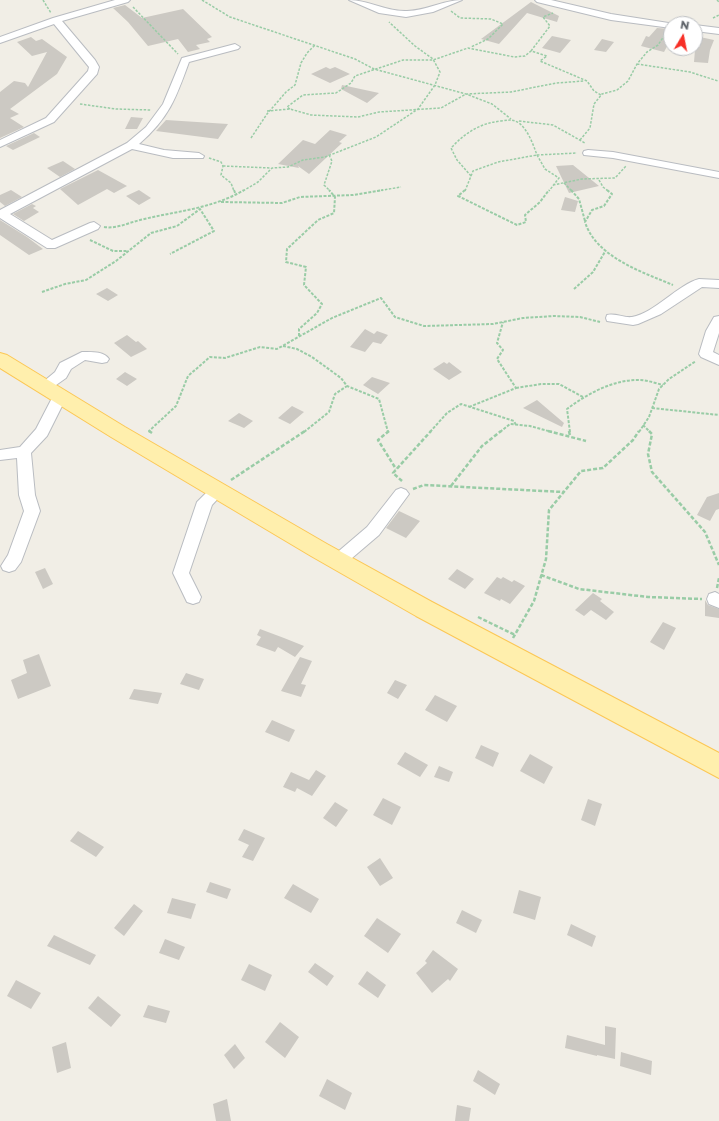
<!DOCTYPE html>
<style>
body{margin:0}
#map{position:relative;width:719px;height:1121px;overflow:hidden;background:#f1eee6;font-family:Montserrat,sans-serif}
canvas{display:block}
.north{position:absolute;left:663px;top:16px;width:40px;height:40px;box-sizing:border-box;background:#fff;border:1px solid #bec0c3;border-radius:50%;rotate:10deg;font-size:11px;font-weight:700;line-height:16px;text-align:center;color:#5d6268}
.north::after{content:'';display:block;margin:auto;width:14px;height:18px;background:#f72f26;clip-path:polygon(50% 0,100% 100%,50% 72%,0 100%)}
</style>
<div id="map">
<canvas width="719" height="1121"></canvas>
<div class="north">N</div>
</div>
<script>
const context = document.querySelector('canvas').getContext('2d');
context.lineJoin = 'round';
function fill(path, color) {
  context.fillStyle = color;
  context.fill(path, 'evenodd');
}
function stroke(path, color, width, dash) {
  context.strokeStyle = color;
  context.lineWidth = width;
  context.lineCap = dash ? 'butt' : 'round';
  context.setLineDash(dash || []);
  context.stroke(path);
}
const building = new Path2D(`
 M531 2 559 16 557 22 527 13 499 44 481 39Z
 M125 5 142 18 183 9 212 37 207 39 210 42 196 45 200 49 188 52 178 39 148 46 128 22 113 8Z
 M657 28 671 29V39L664 52 641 46 646 36 649 37Z
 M552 36 571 40 560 53 542 48Z
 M31 37 36 41 42 39 67 57 57 74 10 109 19 114 10 118 24 127 0 138V92L14 81 25 83 28 87 47 52 32 56 17 42Z
 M700 37 714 40 710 50 708 63 694 62 695 50Z
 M602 39 614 42 606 52 594 50Z
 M326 67 330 69 335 67 350 74 330 83 311 74Z
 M342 85 379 93 367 103 341 89Z
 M131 117 143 118 137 129H125Z
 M166 120 228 124 218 139 156 131Z
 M330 130 347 135 339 142 342 143 309 174 298 166 299 168 278 164 303 140 315 144Z
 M34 133 40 137 13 150 6 146Z
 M63 161 75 169 60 177 47 168Z
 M573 165 599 186 569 193 556 166Z
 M98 170 127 186 114 193 107 189 78 205 60 189Z
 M11 190 22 197 5 206 0 202V195Z
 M139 190 151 198 139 205 126 196Z
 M565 197 578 201 575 212 561 210Z
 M32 204 36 206 33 208 39 212 24 221 13 214Z
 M0 220 27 237 43 249 29 255 0 235Z
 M107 288 118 295 108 301 96 294Z
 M365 329 374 334 377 331 388 335 381 344 373 342 365 352 350 347Z
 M127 335 136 342 138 341 147 349 131 357 114 343Z
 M444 362 447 364 449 362 462 372 449 380 433 369Z
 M125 372 137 379 127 386 116 379Z
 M372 377 390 383 378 394 363 385Z
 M537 400 564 423 562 427 523 408Z
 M292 406 304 412 290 424 278 418Z
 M239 413 253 421 244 428 228 421Z
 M719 493V509L716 510 710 521 697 515 707 497Z
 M399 511 420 521 406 538 386 528Z
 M45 568 53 584 43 589 35 572Z
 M457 569 474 579 465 589 448 579Z
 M497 577 501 579 503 577 512 582 514 580 525 586 510 604 501 599 500 601 484 593Z
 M593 593 602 599 600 601 614 612 606 620 591 610 584 616 575 610Z
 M705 600 708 605 719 609V618L705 616Z
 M663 622 676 628 664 650 650 642Z
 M260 629 284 638 304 646 295 657 278 647 275 652 256 645 261 637 257 635Z
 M39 654 51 686 18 699 11 680 27 673 23 660Z
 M300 657 312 661 301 684 306 685 301 697 281 691Z
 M186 673 204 679 199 690 180 684Z
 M395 680 407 685 398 699 387 693Z
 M134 689 162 693 158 704 129 699Z
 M435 695 457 706 447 722 425 710Z
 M272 720 295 730 289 742 265 732Z
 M481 745 499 753 493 767 475 758Z
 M405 752 428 765 420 777 397 764Z
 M530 754 553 767 544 784 520 771Z
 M439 766 453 772 449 782 434 777Z
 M316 770 326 776 312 796 297 788 295 792 283 787 291 772 309 780Z
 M383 798 401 807 392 825 373 815Z
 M588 799 602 804 595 826 581 820Z
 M335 802 348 810 336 827 323 818Z
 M244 829 265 838 253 861 242 857 249 845 238 840Z
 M78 831 104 847 96 857 70 841Z
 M380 858 393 878 380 886 367 867Z
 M210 882 231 889 227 899 206 892Z
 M293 884 319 899 311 913 284 898Z
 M519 890 541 897 535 920 513 913Z
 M172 898 196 904 191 919 167 913Z
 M134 904 143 911 124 936 114 928Z
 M462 910 482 920 476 933 456 923Z
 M377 918 401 934 388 953 364 936Z
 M571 924 596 936 592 947 567 935Z
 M54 935 96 955 90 965 47 946Z
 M165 939 185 947 179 960 159 953Z
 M433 950 458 969 450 981 448 979 432 993 416 973 427 963 425 961Z
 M315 963 334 976 327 986 308 972Z
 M249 964 272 975 265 991 241 980Z
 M367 971 386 985 378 998 358 984Z
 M16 980 41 993 31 1009 7 996Z
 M98 996 121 1015 111 1027 88 1008Z
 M148 1005 170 1011 166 1023 143 1017Z
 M280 1022 299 1037 285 1058 265 1042Z
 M605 1026 616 1028 615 1059 597 1055V1056L565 1048 567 1035 605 1045Z
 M66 1042 71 1068 57 1073 52 1047Z
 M235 1044 245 1058 234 1069 224 1055Z
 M621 1052 652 1061 651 1075 620 1066Z
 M478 1070 500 1084 495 1095 473 1081Z
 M327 1079 352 1093 345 1110 319 1096Z
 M227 1099 231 1121H216L213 1104Z
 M457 1105 471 1108 469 1121H455Z`);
const pathFar2 = new Path2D(`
 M43 0 51 13
 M202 0 230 17 355 59 374 69 466 94 492 104 511 119
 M717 0 719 2
 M133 7 178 54
 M451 11 460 18 491 19 503 24 488 39 471 47
 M713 18 719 15
 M531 51 550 26 543 17 553 13
 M637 64 690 72 718 81
 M80 104 116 109 151 110
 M290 109 287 107 303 95 336 93 351 83 355 76 403 60H433L468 48 514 57 525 56 531 51 547 56 540 61 587 81 594 91 601 95
 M267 111 290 109 311 115 358 117 379 112 441 108 466 94 511 92 556 83 584 81
 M519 121 553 125 585 143
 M251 138 267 114 286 92 295 85 301 63 307 53 315 45
 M580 140 590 128 594 104 602 94 617 90 628 81 637 64 647 52 658 45 666 33
 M329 155 332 161 324 185 330 191
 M537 155 545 169 559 178 549 191
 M537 155 577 153
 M209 158 221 162 223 166 221 175 231 183 234 191
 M223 166 271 168
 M471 176 457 160 451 148C465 133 480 123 501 121 508 120 513 119 519 123 528 130 533 144 537 155
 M471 176 473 171 498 162 537 155
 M599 180 603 187 608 191
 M564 183 572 191
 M553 185 582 179 615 178 626 166
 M243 191 258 182 272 168 288 167 303 160 325 157 376 137 418 109 435 85 440 72 433 59 415 46 389 22
 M377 191 401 187
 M465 191 471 176`);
const pathFar1 = new Path2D(`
 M234 190 236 195
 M465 190 458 196 517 225 526 222 525 215 540 202 549 190
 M571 190 579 199 585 221
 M607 190 612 194 604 206 592 210 585 222C596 257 642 272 673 285
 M221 202 282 203 300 197 353 195 383 190
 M104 227C116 229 128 223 140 220 176 211 212 209 244 190
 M90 240 113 251H128
 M574 289 593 272 606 250
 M42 292 65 284 86 280 116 261 151 233 177 226 200 209 214 231 170 254
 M299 336V329L317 313 322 304 304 285 306 267 286 262 287 249 318 220 334 213 335 197 329 190
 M283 346 297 349 312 357 341 378 347 386 379 399 388 432
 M516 388 541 384H559L583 397
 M469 407 516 388 497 359 503 350 497 343 503 322
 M652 408 719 415
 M643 425 650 432
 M150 432 149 431 176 406 188 376 210 357 225 358 260 347 277 349 332 318 381 298 395 317 424 326 493 324 523 318 554 316 580 317 600 322
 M304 432 329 412 335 394 347 386
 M430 432 447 413 461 404 514 421 516 425
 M500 432 510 424 530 426 552 432
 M570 432 567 409C587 394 612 380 638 380 647 380 655 383 663 385
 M639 432 649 417 659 389 669 379 696 361`);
const path = new Path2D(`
 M149 431 152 433
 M389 431 378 440 396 469
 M548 431 586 441
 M569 431 570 436
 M649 431 652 434 648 454 652 472 705 532 719 565
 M231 480 305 431
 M402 481 393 473 431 431
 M451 486 482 446 501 431
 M413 489 424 485 563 492
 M541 575 579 589 648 597 702 599
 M717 588 719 578
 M478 617 515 635
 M513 638 534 601 546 559 549 510 581 471 603 468 633 440 639 431`);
const street = new Path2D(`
 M115 0H130L128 2 62 21 95 60 99 67 97 74 54 122 0 147V140L46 118 88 71 89 67 54 24 0 43V37L53 18Z
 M349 0C369 0 386 12 407 11 426 11 443 0 462 0L433 12 406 17 379 13Z
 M535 0H551L611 14 675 24H671V28L611 20 537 2Z
 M695 25 719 28V34L695 31Z
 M235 44 240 47 238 49 189 62C176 98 169 118 139 144L164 150 199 153 204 156 203 158H173L132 149 10 214 52 240 90 223 94 222 100 226 98 229 55 248H47L0 218V210L127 143 146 127 163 104 182 58Z
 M588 150 613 152 719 172V178L613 158 584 155 583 153 584 151Z
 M699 279 719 280V288L702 287 661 314 638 324 633 325 607 321 606 318 607 315C616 313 624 318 632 317 655 313 677 285 699 279Z
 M719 316V333L713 352 719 355V365L701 357 699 354 706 331 714 317Z
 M82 352C91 352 104 351 109 359L107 362 102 363 85 360 71 369 66 378 49 390H39L37 387 55 372 60 363Z
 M64 393 69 395 71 398 62 406 47 436 31 453 35 495 40 511 21 562 15 570 9 572 3 570 1 566 8 555 24 511 19 495 17 458 0 460V450L20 447 36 429 51 400Z
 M218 484 223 486 226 490 212 505 189 573 201 597 199 602 193 604 187 602 173 573 197 502 213 486Z
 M401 488 406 490 409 494 379 535 345 564 339 566 333 564 331 560 333 556 367 527 396 490Z
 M715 592 719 594V608L709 604 707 599 709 594Z`);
const primary = new Path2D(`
 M0 353 7 355 125 427 327 544 432 602 719 753V778L416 616 311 556 111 437 0 368Z`);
fill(building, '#ccc9c3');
stroke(street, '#b9bcc1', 2);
stroke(primary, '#fcc754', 2);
stroke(pathFar2, '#99cca6', 1.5, [2.5, 1.5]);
stroke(pathFar1, '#99cca6', 2, [3, 1.5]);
stroke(path, '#99cca6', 2.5, [4, 2]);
fill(street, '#fff');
fill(primary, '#ffefad');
</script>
